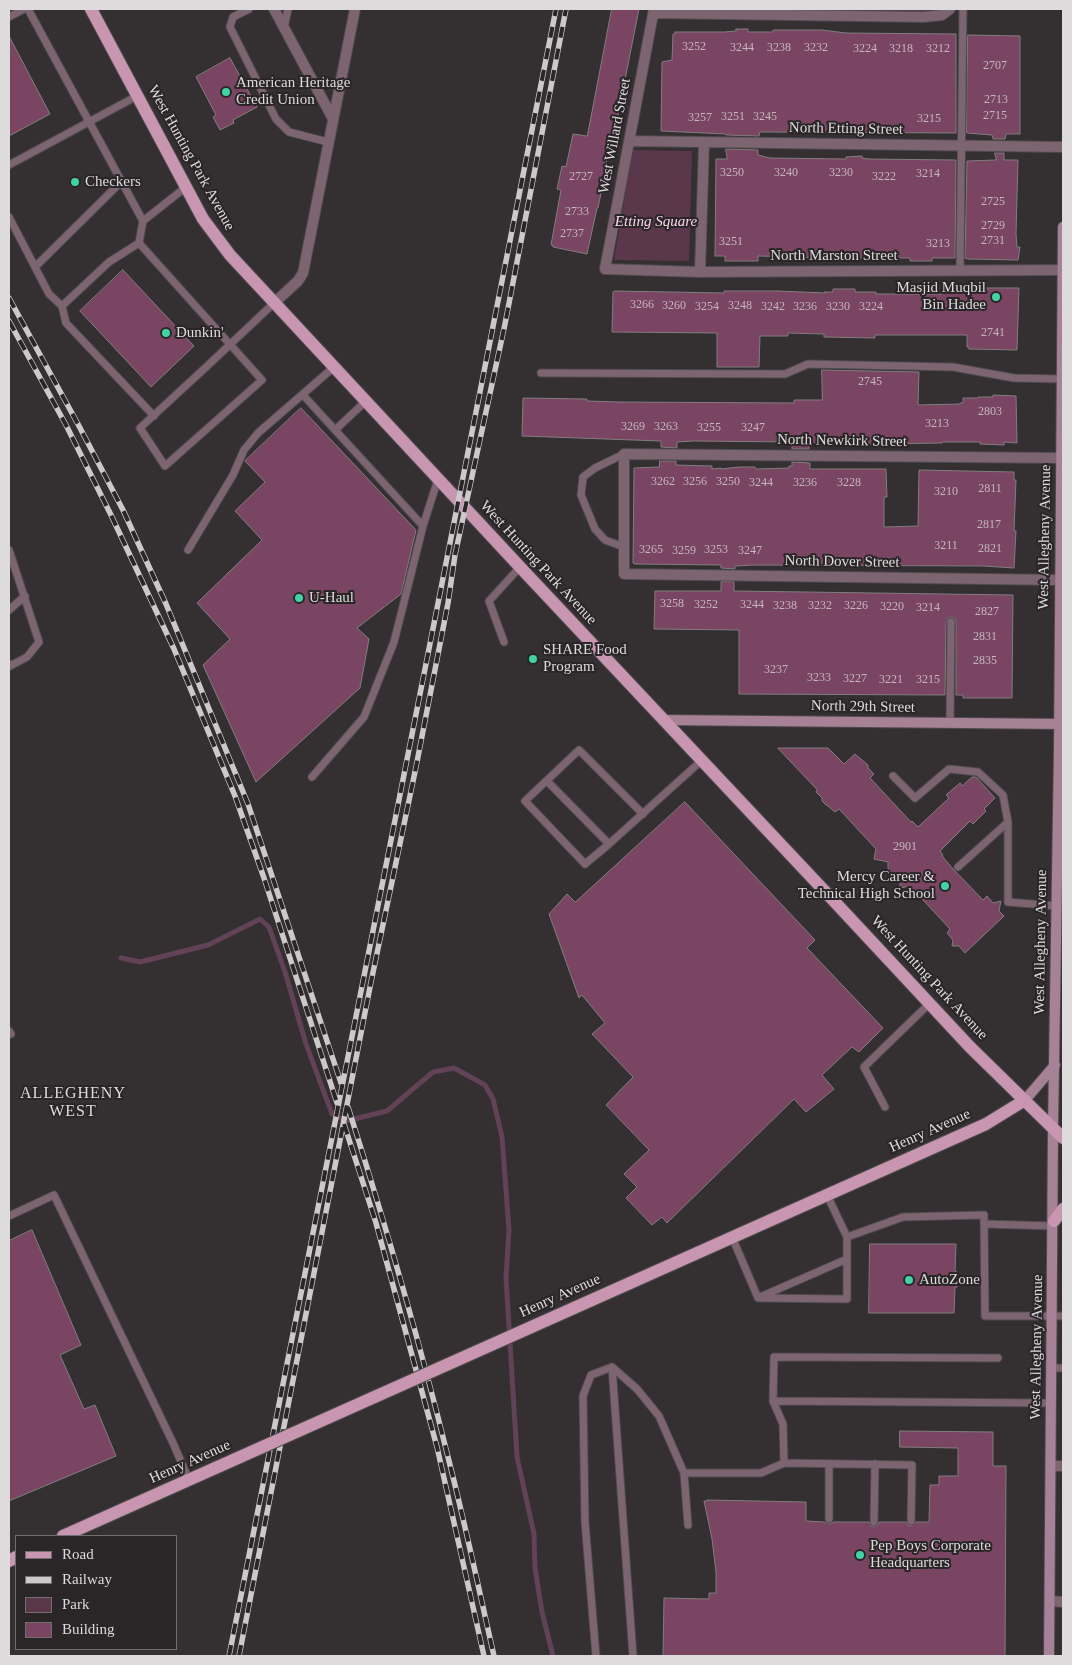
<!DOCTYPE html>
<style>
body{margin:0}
#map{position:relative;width:1072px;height:1665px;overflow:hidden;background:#342f31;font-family:"Times New Roman",serif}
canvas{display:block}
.frame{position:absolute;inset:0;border:10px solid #dedbdd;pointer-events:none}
.legend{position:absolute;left:15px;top:1535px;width:162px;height:115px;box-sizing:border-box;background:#2a2527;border:1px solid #726e70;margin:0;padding:6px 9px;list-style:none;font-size:15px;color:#dedbdd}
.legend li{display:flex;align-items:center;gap:10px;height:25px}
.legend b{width:25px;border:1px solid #726e70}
</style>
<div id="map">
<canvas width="1072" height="1665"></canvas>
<div class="frame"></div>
<ul class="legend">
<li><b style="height:6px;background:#c896b0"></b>Road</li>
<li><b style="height:6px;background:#ccc9cb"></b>Railway</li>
<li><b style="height:14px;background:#5b374b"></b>Park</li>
<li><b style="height:14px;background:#794562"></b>Building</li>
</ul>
</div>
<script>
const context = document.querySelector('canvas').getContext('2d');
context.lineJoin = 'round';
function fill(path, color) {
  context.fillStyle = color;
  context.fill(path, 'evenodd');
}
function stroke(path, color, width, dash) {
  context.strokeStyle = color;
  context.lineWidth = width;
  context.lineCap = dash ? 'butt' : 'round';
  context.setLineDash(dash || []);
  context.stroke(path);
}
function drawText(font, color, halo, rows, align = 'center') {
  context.font = font + ' "Times New Roman",serif';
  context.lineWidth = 4;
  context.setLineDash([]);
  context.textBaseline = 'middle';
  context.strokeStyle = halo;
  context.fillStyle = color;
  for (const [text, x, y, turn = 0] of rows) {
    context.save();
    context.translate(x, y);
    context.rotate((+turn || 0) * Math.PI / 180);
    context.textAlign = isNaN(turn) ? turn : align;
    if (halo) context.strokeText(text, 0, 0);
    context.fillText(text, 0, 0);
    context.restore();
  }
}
const green = new Path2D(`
 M672 9H930L927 11 674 10Z
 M633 150 692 151 689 261 614 260Z`);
const stream = new Path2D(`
 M121 958 140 962 208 945 260 919 269 927 285 972 306 1044 332 1114 346 1121 387 1111 433 1072 454 1068 485 1085 493 1099 502 1137 509 1230 506 1278 517 1457 534 1534 535 1568 542 1612 553 1656`);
const building = new Path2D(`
 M612 9H639L616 125H614L606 163H607L598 208H597L587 254 553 247V245H551L561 190 557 189 562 166 566 167 573 134 587 136Z
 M736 29H748V32H773V30H822L846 33 956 34V133L760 132 759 136 726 135 725 134 661 131 662 62 672 60 673 34H675V32H724L736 31Z
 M968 35 1020 36V134H1006L1005 139H993L992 135 967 133Z
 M9 36 50 114 9 136Z
 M230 58 257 107 233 120 234 123 220 130 213 117 216 115 196 77Z
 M726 149 758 150V155L770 158 846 159V157L862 156V158L868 159 956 160 955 258H932V261H910V258H834V261L812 260V258L801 257 758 256V261H725V256H715L716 159H727Z
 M995 153H1004V160H1018L1016 234 1017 247H1020L1018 260 968 259 965 258 967 161 996 160Z
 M123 270 194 346 151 387 80 311Z
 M969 288H1019L1017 350 969 349 968 347H967V335H875V338L824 337V334L788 333V336H760L759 367H717V333L612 332 613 292 614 291 724 293V291H778L825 293 824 292H833V289H855V292H876V294H942L943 291H969Z
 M822 370 919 372 918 405 960 404V403H963V398H978V397H993V395L1016 396 1017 443 1004 442V445L980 444V442H942V443L882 444 811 443 809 444V449H792V442L693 441 677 442V448L661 447V441L522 436 523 398 587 399V401L619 402 794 403V400H822Z
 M301 408 416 530 401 594 357 628 369 639 360 688 256 782 203 665 230 639 197 603 262 540 235 511 265 482 245 461Z
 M660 461H676V465L712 466V469L721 468V469L739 467H755L756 469 789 468V466H792V462L810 463V469H886L887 497H884V527L918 526 919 470 1014 472V480H1016L1014 531H1016L1014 568 983 566 754 565 735 566V569L721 568V565L635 564 633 563 634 468 659 467Z
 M734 582V591H736L1013 595 1012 698H963V695H956V622L955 619 952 617 948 618 946 622 945 695 739 694V630L654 629 655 591H721V582Z
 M778 748H828L844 764 855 754 868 765V768L874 774 870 778 911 822 912 821 918 827 949 798 946 795 960 783 962 786 972 777H976L995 798 984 809 986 811 973 824 970 821 940 851 943 855 942 856 954 870 983 900 987 896 993 903 1001 901 999 911 1004 916 965 953 959 946H952L953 940 947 933 950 929 910 886 900 888V883L888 869V862L874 859 876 849 839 809 835 812 828 806 826 805 822 801V798L816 792 817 790Z
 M685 802 815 940 807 948 883 1028 859 1052 852 1047 822 1075 834 1089 806 1112 794 1099 667 1223 662 1217 652 1225 626 1198 637 1187 624 1174 649 1150 606 1105 633 1077 592 1034 605 1023 582 995 579 998 549 914 567 894 575 902Z
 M32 1230 81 1345 60 1355 84 1409 95 1405 116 1456 9 1501V1241Z
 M870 1244H956L955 1271 957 1272V1287H955L954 1313H869Z
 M900 1431 993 1432V1466H1006L1005 1656H663L664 1598 709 1599V1593H716V1572L712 1539 704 1501H707V1500L806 1502V1521L824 1522 829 1524 834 1522H869L871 1526 874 1527 878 1525 879 1522H906L908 1525 911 1526 916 1522H929L930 1485H939V1476H958V1448L900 1447Z`);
const lane = new Path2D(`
 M28 9 143 221
 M249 9 233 17 230 27 276 119 289 132 328 142
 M9 17 24 9
 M284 28 288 9
 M9 165 137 96
 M9 217 49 294 62 306
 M139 243 143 221 186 187
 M35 267 122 181
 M960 270 963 9
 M541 373 785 374 808 364 953 367 1014 378 1062 379
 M303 395 423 526
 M154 416 66 323 62 306 109 262 139 243 262 380 165 466 140 428C185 387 230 345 274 303
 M335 430 366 401
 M624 454 595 468 583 477 581 495 595 529 605 540 624 547
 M9 550 39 642 27 657 10 666 9 664
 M188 550 233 475 244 450 258 433 334 367
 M9 610 25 596
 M504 642 489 601 520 567
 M950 722 951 622
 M893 776 915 798 949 769 978 772 1003 795 1008 822
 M312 777 364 717 394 642 423 526 438 479
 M547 781 609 844
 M643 814 579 750 525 801 585 864 609 844 701 761
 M958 867 1008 822V902L1056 906
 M9 1031 11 1034
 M885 1107 864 1067 930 1003
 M9 1216 54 1195 173 1443 189 1480
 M984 1224 1053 1226
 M732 1237 758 1298 847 1299V1237L827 1195
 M847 1237 903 1217 984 1215 985 1316H1063
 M760 1297 847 1259
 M998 1358 774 1357 773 1401 1052 1403
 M612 1367 633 1656
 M1052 1368H1063
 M773 1401 783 1424 784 1463 912 1465 911 1521
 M829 1519V1464
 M874 1522 875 1464
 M688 1525 684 1473H761L784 1463
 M596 1656 585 1522 583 1396 591 1375 612 1367 637 1389 659 1416 684 1473`);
const street = new Path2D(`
 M274 9 333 119
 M654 9 605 269 700 272 1063 270
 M653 13 924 17 942 15 950 9
 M629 141 1063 147
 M700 272 704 143
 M274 303 298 281 303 273 355 9
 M1060 580 624 574V454L1061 458
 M1051 1466H1063
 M1050 1601 1063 1602`);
const secondary = new Path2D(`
 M663 720 1063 724
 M1025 1100 1055 1065
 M1049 1656 1053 1128 1059 749 1063 227`);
const primary = new Path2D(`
 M91 9 203 219 230 255 520 567 833 900 970 1047 1063 1138
 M1054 1221 1063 1209
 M630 1283 986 1124 1025 1100
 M63 1536 240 1457
 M9 1561 16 1557`);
const rail = new Path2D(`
 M9 298 79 426 123 510 166 604 248 804 341 1083
 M9 321 66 425 111 515 174 649 235 796 264 878 337 1103
 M348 1107C385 1223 419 1339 448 1457 465 1523 479 1590 494 1656
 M344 1124 376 1223 437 1447 484 1656
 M229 1656 556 9
 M239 1656 371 982 416 767 448 603 455 555 505 324 566 9`);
const primaryBridge = new Path2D(`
 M240 1457 630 1283`);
const markers = [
 [226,92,5,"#3ed4a3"],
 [75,182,5,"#3ed4a3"],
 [996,297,5,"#3ed4a3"],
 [166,333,5,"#3ed4a3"],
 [299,598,5,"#3ed4a3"],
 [533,659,5,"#3ed4a3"],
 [945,886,5,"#3ed4a3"],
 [909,1280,5,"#3ed4a3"],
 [860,1555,5,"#3ed4a3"]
];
const numberNames = [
 ["3252",694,47],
 ["3244",742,48],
 ["3238",779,48],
 ["3232",816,48],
 ["3224",865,49],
 ["3218",901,49],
 ["3212",938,49],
 ["2707",995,66],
 ["2713",996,100],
 ["2715",995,116],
 ["3251",733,117],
 ["3245",765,117],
 ["3257",700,118],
 ["3215",929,119],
 ["3250",732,173],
 ["3240",786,173],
 ["3230",841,173],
 ["3214",928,174],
 ["2727",581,177],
 ["3222",884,177],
 ["2725",993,202],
 ["2733",577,212],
 ["2729",993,226],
 ["2737",572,234],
 ["2731",993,241],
 ["3251",731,242],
 ["3213",938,244],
 ["3266",642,305],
 ["3260",674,306],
 ["3248",740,306],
 ["3254",707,307],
 ["3242",773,307],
 ["3236",805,307],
 ["3230",838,307],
 ["3224",871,307],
 ["2741",993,333],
 ["2745",870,382],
 ["2803",990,412],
 ["3213",937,424],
 ["3269",633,427],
 ["3263",666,427],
 ["3255",709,428],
 ["3247",753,428],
 ["3262",663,482],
 ["3256",695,482],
 ["3250",728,482],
 ["3244",761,483],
 ["3236",805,483],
 ["3228",849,483],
 ["2811",990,489],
 ["3210",946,492],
 ["2817",989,525],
 ["3211",946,546],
 ["2821",990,549],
 ["3265",651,550],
 ["3253",716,550],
 ["3259",684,551],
 ["3247",750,551],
 ["3258",672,604],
 ["3252",706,605],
 ["3244",752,605],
 ["3238",785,606],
 ["3232",820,606],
 ["3226",856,606],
 ["3220",892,607],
 ["3214",928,608],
 ["2827",987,612],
 ["2831",985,637],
 ["2835",985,661],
 ["3237",776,670],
 ["3233",819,678],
 ["3227",855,679],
 ["3221",891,680],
 ["3215",928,680],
 ["2901",905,847]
];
const poiNames = [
 ["American Heritage",236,83],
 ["Credit Union",236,100],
 ["Checkers",85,182],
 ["Masjid Muqbil",986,288,"right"],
 ["Bin Hadee",986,305,"right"],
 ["Dunkin'",176,333],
 ["U-Haul",309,598],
 ["SHARE Food",543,650],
 ["Program",543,667],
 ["Mercy Career &",935,877,"right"],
 ["Technical High School",935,894,"right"],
 ["AutoZone",919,1280],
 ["Pep Boys Corporate",870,1546],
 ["Headquarters",870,1563]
];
const streetNames = [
 ["North Etting Street",846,129,1],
 ["West Willard Street",615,136,-79],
 ["West Hunting Park Avenue",191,158,61],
 ["North Marston Street",834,256],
 ["North Newkirk Street",842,441,1],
 ["West Allegheny Avenue",1045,537,-89],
 ["North Dover Street",842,562,1],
 ["West Hunting Park Avenue",538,563,47],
 ["North 29th Street",863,707,1],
 ["West Allegheny Avenue",1041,942,-89],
 ["West Hunting Park Avenue",929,978,47],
 ["Henry Avenue",930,1131,-24],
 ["Henry Avenue",560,1296,-24],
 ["West Allegheny Avenue",1037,1347,-89],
 ["Henry Avenue",190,1462,-24]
];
const parkNames = [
 ["Etting Square",656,222]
];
const neighbourhoodNames = [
 ["ALLEGHENY",73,1094],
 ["WEST",73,1112]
];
fill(green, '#5b374b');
stroke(stream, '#614256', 5);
fill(building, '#794562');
stroke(building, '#827d7f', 1);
stroke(lane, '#4f4b4d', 9);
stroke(street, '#4f4b4d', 12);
stroke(secondary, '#4f4b4d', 12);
stroke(primary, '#4f4b4d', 14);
stroke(lane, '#7d6471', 7);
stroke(street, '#7d6471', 10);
stroke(secondary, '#a78195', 10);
stroke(primary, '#c896b0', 12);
stroke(rail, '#ccc9cb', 5.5);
stroke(rail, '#2a2527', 4, [11]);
stroke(primaryBridge, '#4f4b4d', 14, []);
stroke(primaryBridge, '#c896b0', 12);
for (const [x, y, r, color] of markers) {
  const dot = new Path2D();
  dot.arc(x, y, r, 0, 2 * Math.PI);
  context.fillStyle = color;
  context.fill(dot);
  stroke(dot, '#2a2527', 2);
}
drawText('12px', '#c5b6be', null, numberNames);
drawText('15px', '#dedbdd', '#2a2527', poiNames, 'left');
drawText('15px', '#dedbdd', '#2a2527', streetNames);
drawText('italic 15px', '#f8d6e7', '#2a2527', parkNames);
context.letterSpacing = '1px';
drawText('16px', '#dedbdd', '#2a2527', neighbourhoodNames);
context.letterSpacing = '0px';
</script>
